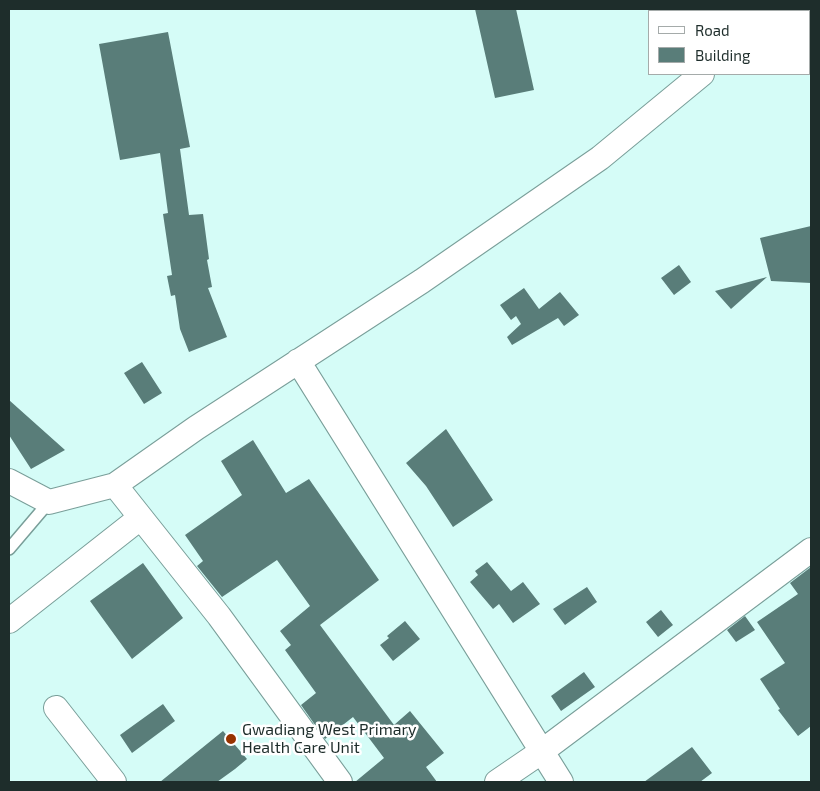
<!DOCTYPE html>
<style>
body{margin:0}
#map{position:relative;width:820px;height:791px;overflow:hidden;background:#d5fcf7;font-family:"Exo 2",sans-serif}
canvas{display:block}
.frame{position:absolute;inset:0;border:10px solid #1e2d2b;pointer-events:none}
.legend{position:absolute;left:648px;top:10px;width:162px;height:65px;box-sizing:border-box;background:#fff;border:1px solid #a5abaa;margin:0;padding:6px 9px;list-style:none;font-size:15px;color:#1e2d2b}
.legend li{display:flex;align-items:center;gap:10px;height:25px}
.legend b{width:25px;border:1px solid #a5abaa}
</style>
<div id="map">
<canvas width="820" height="791"></canvas>
<div class="frame"></div>
<ul class="legend">
<li><b style="height:6px;background:#fff"></b>Road</li>
<li><b style="height:14px;background:#597d79"></b>Building</li>
</ul>
</div>
<script>
const context = document.querySelector('canvas').getContext('2d');
context.lineJoin = 'round';
function fill(path, color) {
  context.fillStyle = color;
  context.fill(path, 'evenodd');
}
function stroke(path, color, width, dash) {
  context.strokeStyle = color;
  context.lineWidth = width;
  context.lineCap = dash ? 'butt' : 'round';
  context.setLineDash(dash || []);
  context.stroke(path);
}
function drawText(font, color, halo, rows, align = 'center') {
  context.font = font + ' "Exo 2",sans-serif';
  context.lineWidth = 5;
  context.setLineDash([]);
  context.textBaseline = 'middle';
  context.strokeStyle = halo;
  context.fillStyle = color;
  for (const [text, x, y, turn = 0] of rows) {
    context.save();
    context.translate(x, y);
    context.rotate((+turn || 0) * Math.PI / 180);
    context.textAlign = isNaN(turn) ? turn : align;
    if (halo) context.strokeText(text, 0, 0);
    context.fillText(text, 0, 0);
    context.restore();
  }
}
const building = new Path2D(`
 M475 9H516L534 90 495 98Z
 M168 32 190 147 180 149 189 215 203 214 209 259 207 260 212 287 208 288 227 337 189 352 180 329 175 295 171 296 167 276 172 275 163 214 168 213 160 153 120 160 99 44Z
 M811 226V283L771 281 760 238Z
 M679 265 691 282 674 295 661 278Z
 M767 277 731 309 715 291Z
 M524 288 539 309 560 292 579 315 564 326 558 318 512 345 507 337 521 324 516 316 511 320 500 305Z
 M142 362 162 393 144 404 124 373Z
 M9 400 65 450 31 469 9 435Z
 M446 429 493 500 453 527 426 486 406 463Z
 M253 440 286 493 309 479 379 580 320 625 394 725 410 711 444 753 426 767 437 782H355L384 758 353 717 325 739 301 705 316 693 285 650 291 645 280 631 310 606 277 560 222 597 197 566 203 561 185 535 242 495 221 461Z
 M487 562 511 591 523 582 540 604 513 623 499 604 493 609 470 582 478 575 475 571Z
 M143 563 183 618 132 659 90 601Z
 M811 567V726L798 736 778 710 780 709 760 679 785 663 757 622 798 594 790 583Z
 M587 587 597 602 565 625 553 609Z
 M661 610 673 625 658 637 646 622Z
 M745 616 755 630 736 642 727 630Z
 M405 621 420 639 393 661 380 645 389 638 387 636Z
 M584 672 595 687 561 711 551 696Z
 M163 704 175 721 132 753 120 735Z
 M223 731 247 759 235 769 217 782H160Z
 M692 747 712 773 700 782H644Z`);
const lane = new Path2D(`
 M9 549 49 502`);
const street = new Path2D(`
 M776 11 779 9
 M298 361 561 782
 M9 481 49 502 115 485 196 428 422 281 600 158 702 74
 M115 485 219 616 340 782
 M9 621 140 518
 M56 708 114 782
 M497 782 541 752 811 550`);
const markers = [
 [231,739,6,"#973300"]
];
const poiNames = [
 ["Gwadiang West Primary",242,730],
 ["Health Care Unit",242,748]
];
fill(building, '#597d79');
stroke(lane, '#799e99', 14);
stroke(street, '#799e99', 26);
stroke(lane, '#fff', 11);
stroke(street, '#fff', 24);
for (const [x, y, r, color] of markers) {
  const dot = new Path2D();
  dot.arc(x, y, r, 0, 2 * Math.PI);
  context.fillStyle = color;
  context.fill(dot);
  stroke(dot, '#fff', 2);
}
drawText('16px', '#1e2d2b', '#fff', poiNames, 'left');
</script>
